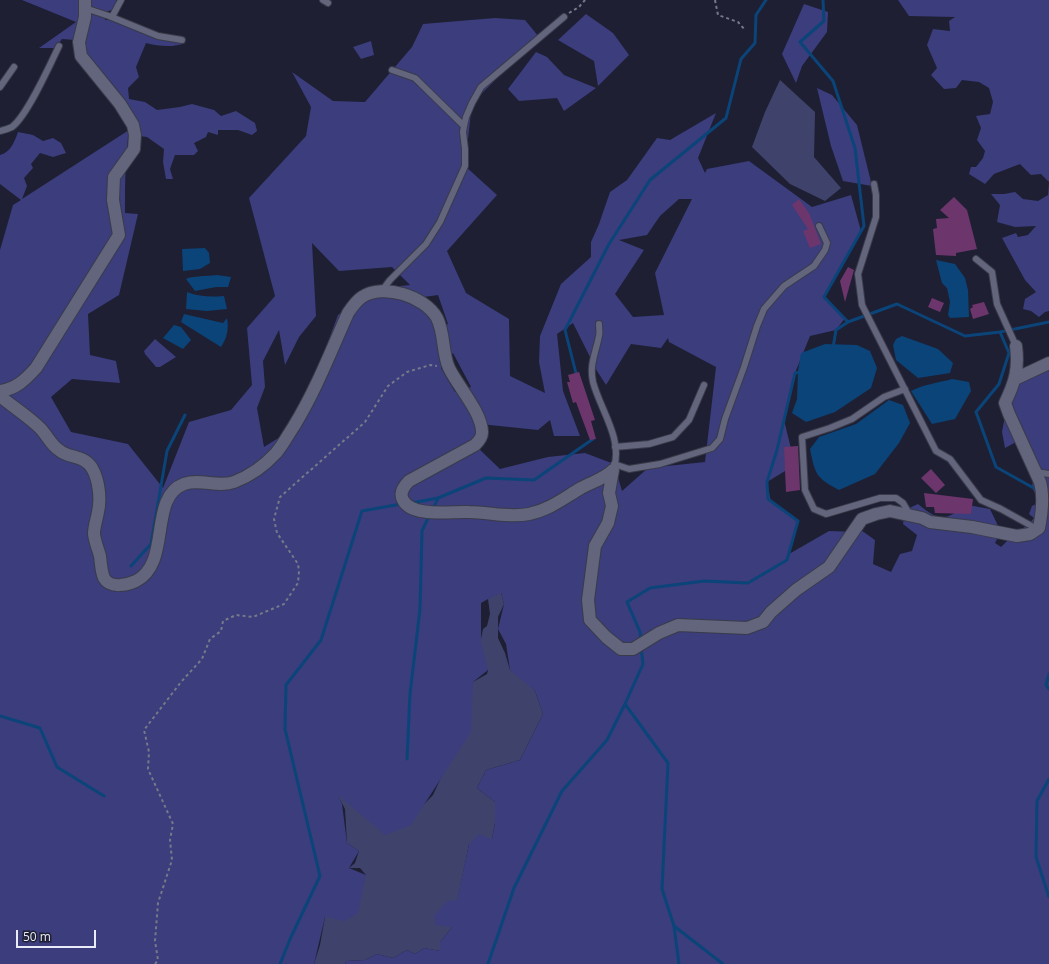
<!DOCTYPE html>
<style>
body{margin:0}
#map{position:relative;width:1049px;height:964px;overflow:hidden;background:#1e1f32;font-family:"Open Sans",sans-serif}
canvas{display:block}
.scale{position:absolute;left:16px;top:930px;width:80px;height:18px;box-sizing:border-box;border:2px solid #e9ebf8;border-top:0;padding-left:5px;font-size:12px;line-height:14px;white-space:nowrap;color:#e9ebf8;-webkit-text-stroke:3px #1e1f32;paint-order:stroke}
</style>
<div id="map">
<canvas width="1049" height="964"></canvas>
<div class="scale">50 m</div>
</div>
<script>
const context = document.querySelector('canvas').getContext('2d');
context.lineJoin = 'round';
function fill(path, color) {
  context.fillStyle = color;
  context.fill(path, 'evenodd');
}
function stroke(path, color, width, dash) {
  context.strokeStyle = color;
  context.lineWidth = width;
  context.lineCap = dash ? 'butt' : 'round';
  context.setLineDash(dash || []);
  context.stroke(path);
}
const green = new Path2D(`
 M780 80 815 112 814 157 841 188 825 201 790 184 752 147 765 112Z
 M494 592 501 593 504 604 498 617V638L505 653 510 670 522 678 535 691 543 714 520 760 486 770 477 788 495 802V823L492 839 469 844 452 927 440 942V951L424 948 415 954 407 950 393 958 377 954 365 960 346 961 345 964H314L320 945 325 917 366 875 360 868H349L355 863 359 851 347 843 345 809 334 788 401 828 433 795 451 756 473 682 487 674 488 670 478 654 483 629 487 626 490 614 488 599Z`);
const forest = new Path2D(`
 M22 0H116V9L105 12V20L120 18 160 34 182 36 185 43C173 48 158 46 146 43L136 67 139 77 128 88 129 99 145 102 157 110 180 107 192 104 214 110 221 116 236 111 255 123 257 131 252 135 238 130H218V135L208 132 206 137 194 143 198 151 194 155H175L170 169 173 179H166L163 162 164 149 147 137 139 136 129 130C125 158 125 185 125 213L138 214 119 295 88 314 90 355 116 361 120 383 72 379 51 397 71 432 128 444 163 488 189 422 231 410 252 385 247 328 275 296 249 198 306 136 311 107 292 72 333 101 365 102 412 47 423 24 495 18 525 20 539 37 472 103 465 166 497 195 447 251 466 293 509 319 510 376 545 393 539 362 540 336 561 284 591 257V242L599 224 610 192 627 180 657 138 670 140 716 113 698 158 705 173 707 169 749 161 812 207 851 195 861 231 824 297 845 318 836 330 810 336 795 373 784 420 795 465 767 482 771 502 798 521 789 554 829 531 856 532 858 528 875 540 873 564 891 572 900 554 912 551 917 535 903 524 905 510 918 504C941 523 944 520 968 505L990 509 1001 532 995 543 1001 547 1012 536 1029 524 1034 518 1029 514 1032 506 1038 503 1035 493 1032 488 1033 480 1018 441 1005 448 1002 432 1010 389 1049 365V964H345L346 961 365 960 377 954 393 958 407 950 415 954 424 948 440 951V942L452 927 436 925 434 916 447 901 457 900 469 844 479 834 492 839 495 823V802L477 788 486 770 520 760 543 714 535 691 510 670 506 644 498 629 504 604 501 593 488 599 481 603V642L488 670 473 682 471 732 411 825 385 835 338 795 342 804 347 843 359 851 349 868 366 875 358 913 345 921 325 917 314 964H0V250L13 205 21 200 0 184V155C10 153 15 141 18 132L33 135 43 141 53 138 61 143 66 153 53 157 40 153 31 164 33 168 24 178 27 186 22 199 129 130 123 118 111 102 103 83 75 40 62 39 55 48H39L76 22ZM679 199H692L655 273 664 315 633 317 615 294 644 250 619 240 647 235 660 216ZM312 243 339 271 392 267 410 285 371 289 338 315 296 427 264 447 257 408 265 387 263 361 279 330 285 365 299 337 316 316ZM438 295 448 324 434 328 424 297ZM573 323 597 371 606 385 631 344 661 348 668 338 669 342 716 367 705 462 648 468 622 491 614 464 585 453 548 457 500 469 475 445 480 424 538 430 550 420 554 436H580L563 391 557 334ZM453 353 471 387 455 392 441 368Z
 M898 0H1049V311L1045 312 1039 317 1031 311 1023 309 1025 299 1036 292 1025 280 1002 238 1016 233 1018 237 1028 235 1036 226 1015 227 997 222 1000 205 991 194H1004L1015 192 1023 199 1038 201 1048 195 1049 182 1041 174 1031 175 1020 164 994 174 985 184 969 174 971 167H976L983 158 985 151 977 140 981 128 976 116 990 114 993 102 989 88 979 82 962 80 956 88 944 89 931 75 937 68 927 45 933 29 950 31 949 21 955 17 909 16Z
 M804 4 828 12 827 32 802 66 796 83 782 54Z
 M586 14 613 33 629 55 598 86 594 61 558 40Z
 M371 41 374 55 361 59 353 47Z
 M536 52 547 57 564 75 596 88 564 111 557 98 519 101 508 89Z
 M817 88 832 95 857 125 872 186 843 181 831 146Z
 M155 339 176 357 160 367H156L145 354 144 351Z`);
const water = new Path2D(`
 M205 248 209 253 210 263 200 269 183 271 182 249Z
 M936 260 955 264 965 278 968 290 969 317 950 318 948 315 950 302 947 288 942 283Z
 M217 275 231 277 228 287H216L195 291 186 279C191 276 210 276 217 275Z
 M187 292C200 297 211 297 224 296L227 309 207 311 186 309Z
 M184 314 223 323 227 318C229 329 227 338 221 347L181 322Z
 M174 325 181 327 191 340 183 349 163 338Z
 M902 336 938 349 953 363 950 373 918 378 896 360 893 345 896 339Z
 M825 344 857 345 870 351 877 368 871 388 835 412 806 422 792 413 797 399 798 371 801 353Z
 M952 379 969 382 971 391 955 419 932 424 911 391C924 384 938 383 952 379Z
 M889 400 903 405 910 423 899 443 875 474 839 490C816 478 815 474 810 449L819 437 856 424Z`);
const stream = new Path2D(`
 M823 0 824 21 800 42 833 81 855 148 864 226 824 297 848 322 897 304 965 336 1000 332 1049 322
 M1000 332 1009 353 999 384 976 412 996 467 1039 491
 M833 348 836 330 848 322
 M577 377 565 330 609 244 650 180 726 118 741 59 755 43 756 15 766 0
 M411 503 438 498 486 478 534 480 593 439 592 436
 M433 509 438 498
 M131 566 151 544 167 451 185 415
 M641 640 640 632 627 602 650 588 704 581 748 583 787 560 798 521 768 499 767 482 777 450 795 373 801 372
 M1049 674 1046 685 1049 689
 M625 704 668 763 662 889 674 926 723 964
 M0 716 40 728 57 767 104 796
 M407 759 410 694 420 609 422 531 429 516
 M1049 779 1037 801 1036 857 1049 897
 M674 926 679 964
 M280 964 291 937 320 876 285 729 286 685 321 640 362 511 401 504
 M488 964 514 888 562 791 607 740 625 704 643 664 641 647`);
const building = new Path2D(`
 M954 197 967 210 977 249 956 253V256L936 255 933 229 937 228 936 219 949 218 940 210Z
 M799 199 809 213 821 244 810 248 803 231 808 229 792 205Z
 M848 267 854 270 845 302 840 281Z
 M932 298 944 303 940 312 928 307Z
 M984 302 989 314 973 319 970 309 973 307 972 305Z
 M579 372 595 420 591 421 596 439 590 440 576 402 573 403 567 382H570L568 375Z
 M798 446 800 490 786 492 784 447Z
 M931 469 945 485 936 493 921 478Z
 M924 493 973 499 971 514 935 513 934 507H926Z`);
const path = new Path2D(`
 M715 0 718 15 738 22 745 30
 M569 13 579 7 585 0
 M155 964 158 960 155 941 158 903 172 860 170 840 173 824 148 769 149 752 144 730 181 682 202 659 210 639 221 631 223 621 236 615 253 617 284 604 298 583 299 571 298 564 277 533 274 519 280 497 365 422 388 386 407 372 430 365 437 366`);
const lane = new Path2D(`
 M323 0 328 3
 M85 8 109 16 158 36 182 40
 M112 17 121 0
 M392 70 415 78 464 126
 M0 87 14 67
 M0 131C4 130 8 129 12 127 27 116 50 65 59 46
 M874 184 876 195V217L858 274 862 305 936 451 950 459 981 500 1001 509 1037 529
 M976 259 992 272 997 304 1016 346
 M381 292 390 280 426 244 440 222 465 166V149L463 132 464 126 466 117 472 103 481 87 564 17
 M599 324C599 328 600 333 599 336 596 352 589 365 593 382 600 409 623 439 614 467
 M905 389 884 397 852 419 830 428 802 437 805 490 814 509 826 514 880 498H896L903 503 910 515
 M615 447 649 444 673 437 689 420 704 385
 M614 464 629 469 660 464 712 448 720 439 725 419 744 367 757 326 764 309 784 286 814 266 825 250 827 243 819 226
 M1036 472 1049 474`);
const street = new Path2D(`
 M1015 379 1049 363
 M0 391C16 389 25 380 36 368L119 235 113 200 114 177 134 149 135 135 133 125 120 104 81 56 79 42 85 17V0
 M0 396C13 407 28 416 40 428 47 435 51 445 59 450 69 459 83 454 92 468 99 480 101 499 98 512 97 519 94 526 94 534 95 542 98 549 100 556 101 563 101 571 104 578 110 589 127 585 136 581 172 563 148 497 184 484 200 478 218 488 234 482 250 476 265 465 276 453 283 445 288 435 294 426 316 390 331 351 348 313 352 307 356 301 362 297 383 283 425 296 437 318 445 334 442 353 449 368 457 385 483 414 482 433 482 438 478 442 475 445L409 481C404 486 399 493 403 500 412 518 452 511 469 512 489 512 509 518 529 514 549 510 564 498 581 488 592 482 604 479 613 470
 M613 470 609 493 612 506 608 523 595 546 588 600 590 620 606 637 621 649H633L659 633 678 625 747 628 763 622 771 612 796 590 829 567 862 519 876 514 890 511 922 518 930 522 972 527 1017 536 1030 534 1039 528C1042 513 1044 496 1040 482L1009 414 1005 403C1015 382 1019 369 1016 346`);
fill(green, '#3f436c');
fill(forest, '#3b3d7d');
fill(water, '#0b4479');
stroke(stream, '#0b4479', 3);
fill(building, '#6c366c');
stroke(lane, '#3a3b4a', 8);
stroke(street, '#3a3b4a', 14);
stroke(path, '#777989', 2, [3, 3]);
stroke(lane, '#62657c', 6);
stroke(street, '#62657c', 12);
</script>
